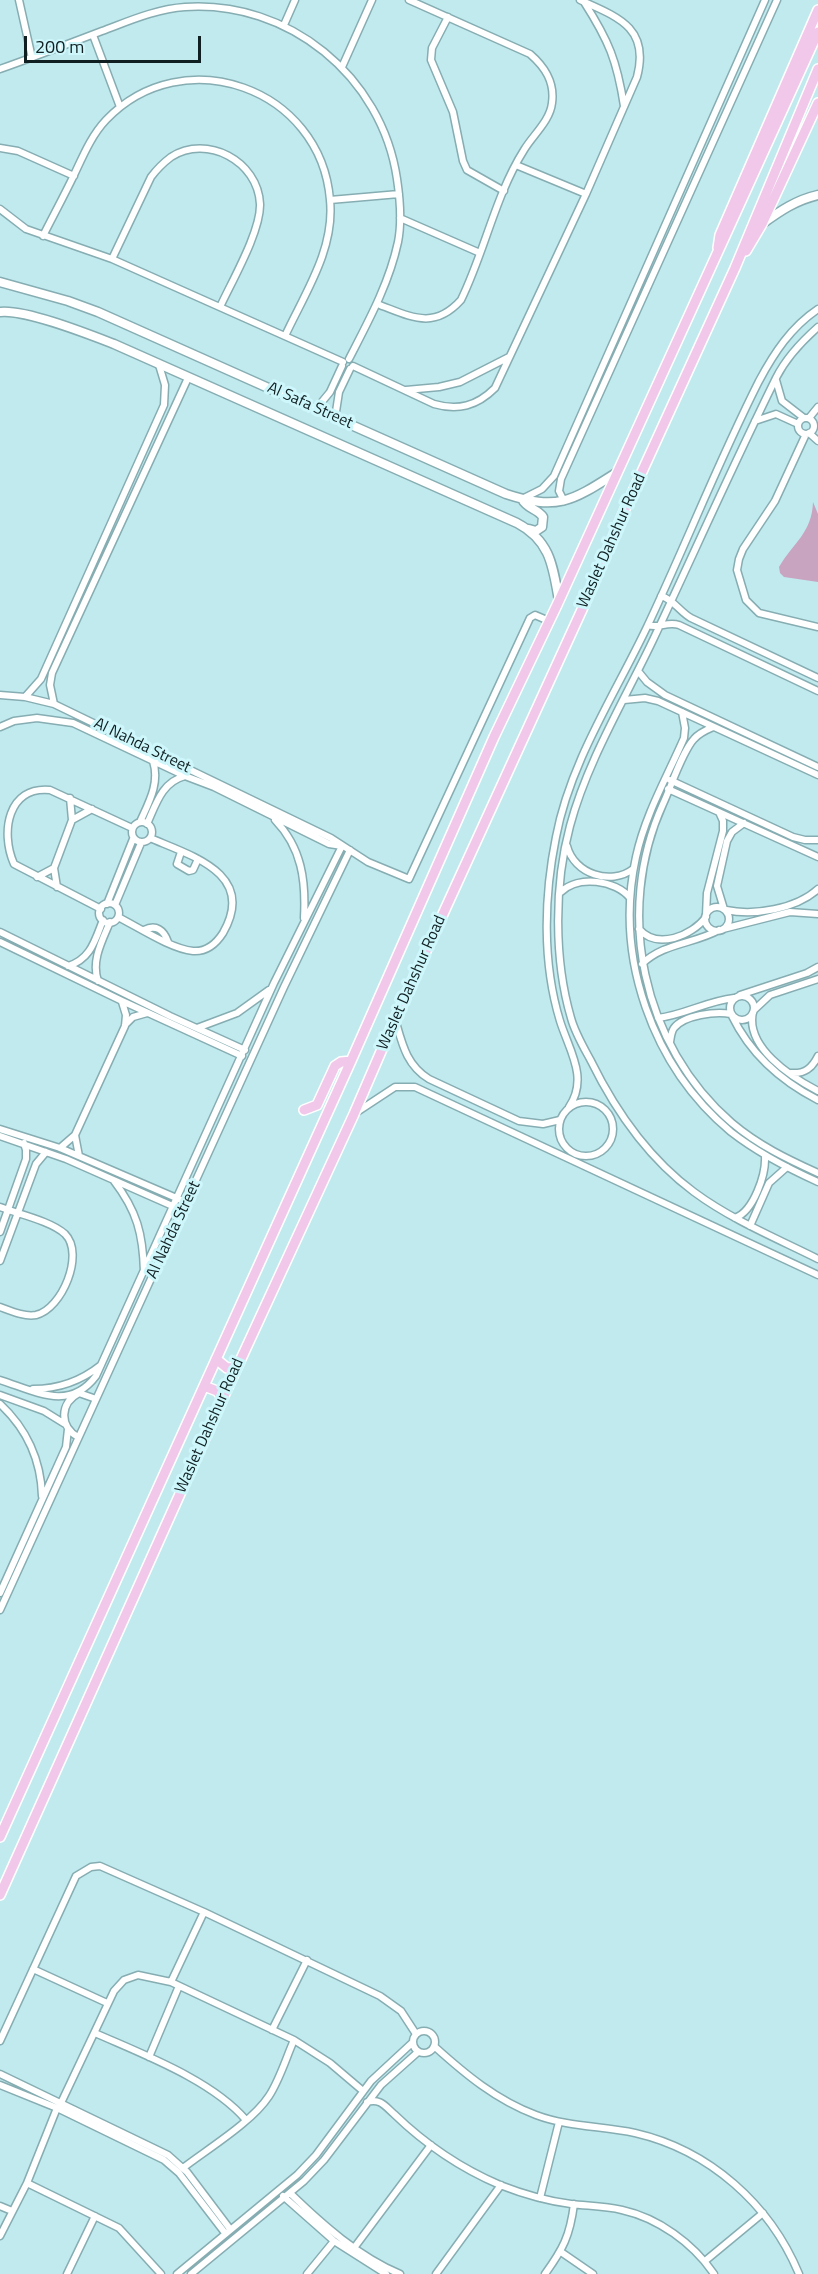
<!DOCTYPE html>
<style>
body{margin:0}
#map{position:relative;width:818px;height:2274px;overflow:hidden;background:#c1eaef;font-family:"Titillium Web",sans-serif}
canvas{display:block}
.scale{position:absolute;left:24px;top:36px;width:177px;height:27px;box-sizing:border-box;border:3px solid #101f21;border-top:0;padding-left:8px;font-size:18px;line-height:21px;white-space:nowrap;color:#101f21;-webkit-text-stroke:4px #cef7fc;paint-order:stroke}
</style>
<div id="map">
<canvas width="818" height="2274"></canvas>
<div class="scale">200 m</div>
</div>
<script>
const context = document.querySelector('canvas').getContext('2d');
context.lineJoin = 'round';
function fill(path, color) {
  context.fillStyle = color;
  context.fill(path, 'evenodd');
}
function stroke(path, color, width, dash) {
  context.strokeStyle = color;
  context.lineWidth = width;
  context.lineCap = dash ? 'butt' : 'round';
  context.setLineDash(dash || []);
  context.stroke(path);
}
function drawText(font, color, halo, rows, align = 'center') {
  context.font = font + ' "Titillium Web",sans-serif';
  context.lineWidth = 6;
  context.setLineDash([]);
  context.textBaseline = 'middle';
  context.strokeStyle = halo;
  context.fillStyle = color;
  for (const [text, x, y, turn = 0] of rows) {
    context.save();
    context.translate(x, y);
    context.rotate((+turn || 0) * Math.PI / 180);
    context.textAlign = isNaN(turn) ? turn : align;
    if (halo) context.strokeText(text, 0, 0);
    context.fillText(text, 0, 0);
    context.restore();
  }
}
const green = new Path2D(`
 M813 502 818 514V582L784 577 780 573 779 567C793 543 812 533 813 502Z`);
const street = new Path2D(`
 M19 0 32 58
 M584 2C609 41 617 61 624 106
 M448 17 432 48 431 60 453 112 463 161 467 170 504 191
 M284 25 295 0
 M93 35 120 107
 M342 67 372 0
 M0 69C34 57 68 44 102 31 129 21 156 9 185 7 288 0 382 76 397 179 400 199 402 222 398 242 389 284 368 322 349 359
 M0 148 18 151 74 176
 M516 165 586 194
 M330 200 399 194
 M0 209 26 229 112 259 343 362
 M400 218 480 253
 M43 236C53 216 64 196 74 175 83 156 91 136 106 120 183 39 321 88 330 200 335 249 305 293 285 336
 M112 259 151 177C157 169 163 163 171 157 207 134 258 161 260 204 261 231 232 281 220 307
 M377 304C410 316 433 331 461 300 485 251 495 196 524 150 533 135 550 121 552 103 555 82 545 67 530 54L409 0
 M818 327C801 342 786 358 776 378 733 465 694 553 653 640 625 699 587 762 570 826 554 885 554 960 571 1018 575 1033 584 1048 591 1061 616 1112 648 1158 694 1192 732 1220 776 1238 818 1259
 M353 366 434 404C458 411 477 406 495 388L586 194 637 77C650 28 618 17 580 0
 M776 380 782 401 804 418
 M406 390 439 387 460 382 509 357
 M316 409 330 392 342 366
 M335 418 339 392 350 369
 M809 418 818 407
 M798 426a8 8 0 1 1 16 0a8 8 0 1 1-16 0Z
 M755 421 776 414 798 424
 M809 433 818 441
 M806 434 775 501 743 549 739 559 737 570 746 600 759 613 818 627
 M522 499 542 489 554 476 765 0
 M564 501 559 491 561 479 777 0
 M661 596C673 599 680 612 691 618L818 678
 M648 625C659 629 667 621 679 625L818 691
 M638 671 647 682 665 695 818 767
 M0 695 25 697 54 704 331 838 368 862 409 879 530 618 535 615 549 621
 M25 697 41 679 164 405 165 385 159 365
 M624 700 645 698 658 701 818 775
 M54 704 50 685 52 673 188 378
 M682 712 685 728 684 738C667 777 645 815 636 857 614 957 652 1066 731 1132 758 1153 787 1168 818 1182
 M0 727 14 721 37 718 73 723 185 776 214 787 329 844 342 846
 M713 727C706 730 699 733 694 739 682 752 671 787 663 804 614 912 642 1045 732 1123 758 1145 787 1159 818 1173
 M670 780 793 837 805 840H818
 M668 789 818 857
 M72 820 92 809
 M275 820C302 848 306 881 304 918
 M132 832a10 10 0 1 1 20 0a10 10 0 1 1-20 0Z
 M140 822C149 802 160 783 153 761
 M147 824C156 804 162 782 185 776
 M567 846C574 874 611 886 633 869
 M181 852 177 864 189 871 193 870 198 859
 M37 877 54 868
 M57 887 54 868 72 820 70 798
 M561 892C578 875 616 880 630 898
 M99 913a10 10 0 1 1 20 0a10 10 0 1 1-20 0Z
 M107 904 133 839
 M115 905 141 843
 M705 919a12 12 0 1 1 24 0a12 12 0 1 1-24 0Z
 M101 909 14 864C0 832 8 786 50 790L132 828
 M724 909 717 886 727 841 732 832 744 823
 M726 910C754 916 796 909 818 889
 M706 915 707 893 723 831V821L719 812
 M118 917C138 927 171 949 193 951 207 952 216 944 223 933 257 874 192 856 150 838
 M639 929C657 950 692 936 706 917
 M723 929 790 912 818 914
 M144 930C156 924 164 930 168 942
 M0 932 170 1016 245 1050
 M0 942 122 1001 242 1056
 M642 964C663 943 694 944 719 930
 M68 966C91 959 95 940 103 920
 M98 981C91 961 102 941 110 922
 M740 995 807 973 818 967
 M730 1008a12 12 0 1 1 24 0a12 12 0 1 1-24 0Z
 M754 1010 770 995 818 979
 M753 1012C745 1047 791 1077 818 1091
 M732 1016C750 1053 781 1081 818 1100
 M658 1018C684 1015 707 1001 734 998
 M395 1019C402 1043 406 1065 429 1079L519 1121 543 1124 560 1120
 M125 1025 133 1017 147 1013
 M197 1028 237 1013 269 990
 M670 1042C671 1037 671 1032 674 1028 684 1015 716 1011 731 1014
 M791 1073C805 1074 812 1068 818 1056
 M559 1129a27 27 0 1 1 54 0a27 27 0 1 1-54 0Z
 M569 1107C589 1078 569 1050 560 1021 542 962 544 896 556 837 570 763 614 696 646 629 685 547 718 462 759 381 774 353 791 327 818 309
 M354 1114 395 1087H415L818 1275
 M0 1129 60 1148 181 1200
 M75 1135 79 1156
 M0 1136 66 1159 177 1208
 M60 1148 75 1135 125 1026 126 1015 122 1002
 M114 1181C137 1211 143 1234 144 1272
 M0 1207C18 1214 51 1221 65 1234 85 1254 62 1309 36 1315 24 1317 11 1311 0 1307
 M735 1218C754 1211 766 1174 765 1156
 M750 1226 769 1183 787 1167
 M0 1232 26 1159V1150L24 1143
 M0 1261 36 1164 46 1152
 M0 1380C35 1391 69 1412 96 1376L274 983 342 846
 M33 1389C58 1389 81 1381 101 1365
 M0 1395 44 1411 65 1424
 M0 1404C26 1428 41 1460 42 1496
 M78 1437C59 1426 60 1403 79 1393L96 1399
 M0 1593 66 1447 68 1429
 M0 1610 284 987 350 850
 M33 1969 107 2003
 M171 1982 204 1912
 M272 2030 307 1960
 M413 2042a11 11 0 1 1 22 0a11 11 0 1 1-22 0Z
 M95 2033C142 2054 212 2080 246 2120
 M0 2041 76 1876 91 1867 100 1866 204 1912 380 1996 401 2011 416 2034
 M434 2046C465 2074 496 2100 536 2115 568 2127 602 2126 635 2133 709 2150 770 2204 799 2274
 M149 2057 179 1986
 M0 2074 168 2155 187 2172 230 2229
 M0 2085 57 2108 164 2160 179 2173 225 2233
 M367 2102C380 2098 385 2106 394 2114 425 2144 460 2168 500 2185 523 2194 547 2201 571 2204 588 2206 605 2206 622 2210 658 2218 693 2243 714 2274
 M61 2103 114 1991 124 1980 138 1975 171 1982 294 2040 330 2063 363 2091
 M183 2168C209 2148 252 2122 269 2096 280 2079 286 2058 294 2040
 M27 2183 119 2228 161 2274
 M290 2193C323 2225 358 2256 400 2274
 M283 2196 334 2241 386 2274
 M540 2198 559 2122
 M0 2206 12 2211
 M0 2236 27 2183 57 2108
 M354 2248 431 2145
 M561 2252 593 2274
 M705 2261 763 2213
 M67 2274 95 2216
 M177 2274 297 2175 316 2155 371 2081 412 2043
 M191 2274 304 2181 324 2160 381 2085 418 2052
 M307 2274 334 2241
 M436 2274 501 2185
 M545 2274C563 2249 570 2236 574 2204`);
const secondary = new Path2D(`
 M762 224C780 211 796 200 818 195
 M0 282 68 301 98 312 506 494C558 511 572 501 616 473
 M0 312C25 309 88 334 114 344L517 523C551 541 553 567 559 601
 M522 499C527 509 538 509 543 517L542 527 536 531 529 529`);
const primary = new Path2D(`
 M718 248 720 235 818 10
 M746 251 762 224 818 103
 M304 1110 317 1105 335 1066 341 1062 351 1061
 M216 1359 227 1368 237 1367
 M204 1386 217 1391 223 1398
 M0 1837 351 1061 494 737 557 605 818 32
 M0 1895 223 1398 354 1114 395 1019 585 603 625 509 735 268 818 69`);
const streetNames = [
 ["Al Safa Street",310,406,24],
 ["Waslet Dahshur Road",612,541,-66],
 ["Al Nahda Street",142,746,26],
 ["Waslet Dahshur Road",412,983,-66],
 ["Al Nahda Street",174,1230,-65],
 ["Waslet Dahshur Road",210,1426,-66]
];
fill(green, '#c8a4c1');
stroke(street, '#86adb2', 9);
stroke(secondary, '#86adb2', 11);
stroke(primary, '#fff', 12);
stroke(street, '#fff', 6);
stroke(secondary, '#fff', 8);
stroke(primary, '#f1c8ea', 9);
drawText('16px', '#101f21', '#cef7fc', streetNames);
</script>
